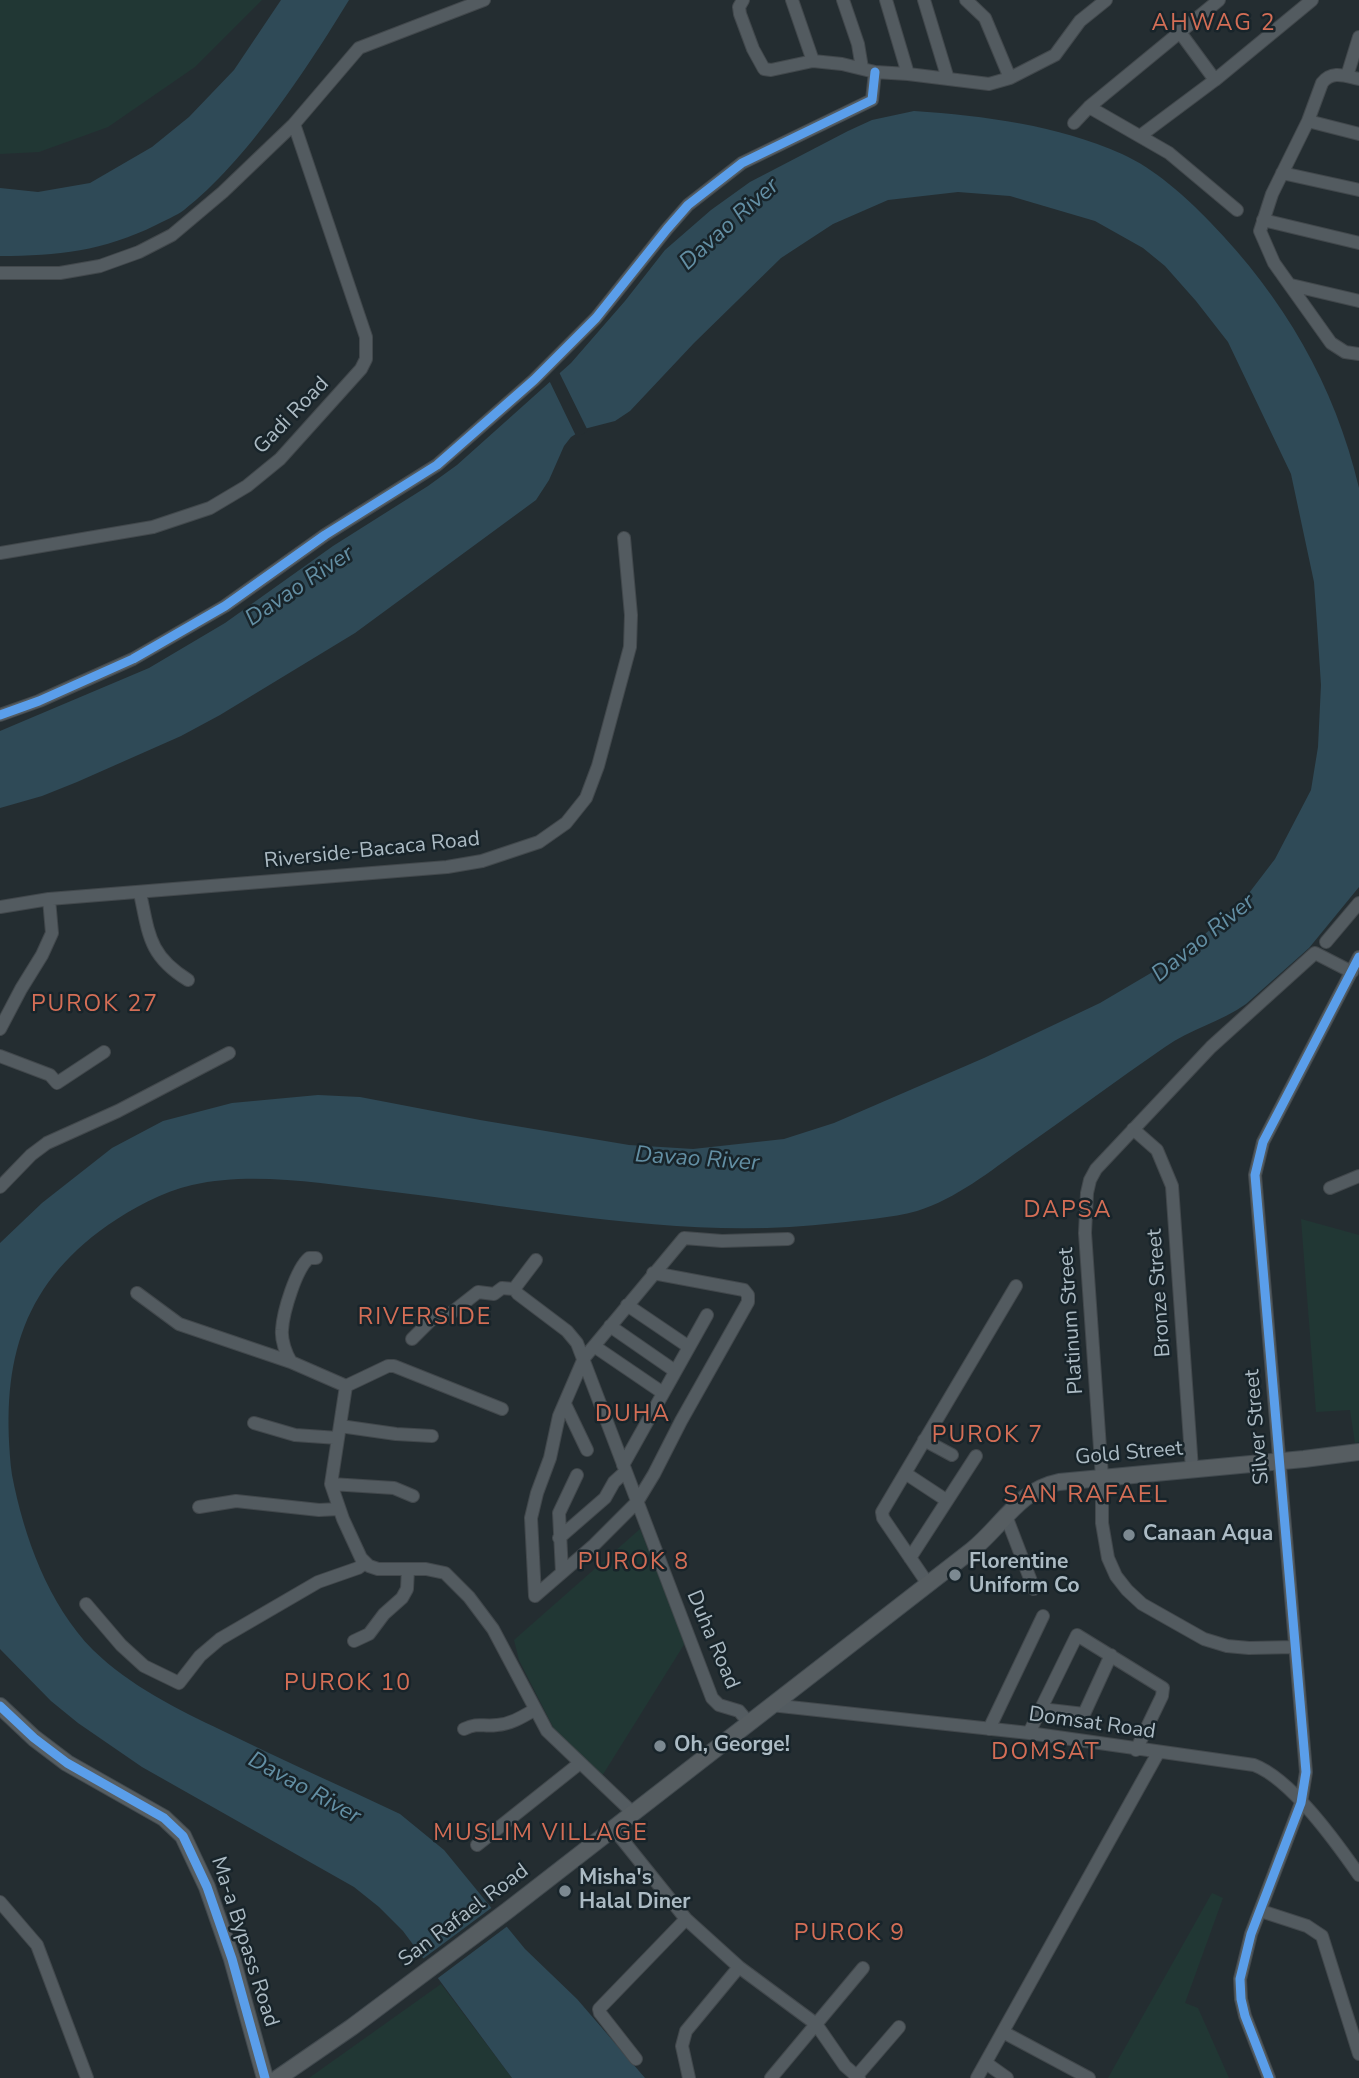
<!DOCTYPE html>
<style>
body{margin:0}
canvas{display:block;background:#242d31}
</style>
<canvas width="1359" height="2078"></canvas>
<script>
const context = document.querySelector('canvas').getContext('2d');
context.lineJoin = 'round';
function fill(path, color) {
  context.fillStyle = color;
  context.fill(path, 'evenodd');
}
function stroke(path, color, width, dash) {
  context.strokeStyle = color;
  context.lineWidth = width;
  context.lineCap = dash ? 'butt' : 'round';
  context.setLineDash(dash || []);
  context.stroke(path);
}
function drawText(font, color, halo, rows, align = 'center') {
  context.font = font + ' "Nunito Sans",sans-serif';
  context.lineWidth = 5;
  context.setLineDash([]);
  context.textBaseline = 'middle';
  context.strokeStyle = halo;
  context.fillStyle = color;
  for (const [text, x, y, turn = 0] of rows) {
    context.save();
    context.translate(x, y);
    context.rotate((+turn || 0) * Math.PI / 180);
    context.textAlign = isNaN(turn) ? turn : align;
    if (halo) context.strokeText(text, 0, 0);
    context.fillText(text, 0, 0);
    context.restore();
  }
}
const green = new Path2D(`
 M0 0H262L195 67 108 127 39 152 0 154Z
 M1301 1219 1359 1235V1442L1355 1443 1350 1410 1316 1412Z
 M640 1529 685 1643 602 1776 554 1729 519 1660 514 1640Z
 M1212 1893 1223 1898 1185 2003 1198 2008 1229 2078H1108Z
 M441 1984 512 2078H309Z`);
const water = new Path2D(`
 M281 0H349C308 67 246 162 184 210 176 216 165 220 156 225 103 251 58 256 0 256V188L38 192 90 183 152 147 189 117 234 70Z
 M914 111C985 116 1057 125 1122 154 1155 169 1185 196 1210 222 1283 297 1335 385 1359 488V887L1309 948 1246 1004C1221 1022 1190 1029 1165 1047 1117 1080 1070 1115 1023 1148 990 1171 956 1199 917 1211 891 1218 862 1220 836 1223 685 1241 535 1208 386 1191 323 1184 254 1171 192 1185 162 1192 133 1208 108 1225 18 1288 0 1369 12 1475 24 1537 48 1604 93 1650 130 1686 177 1709 223 1731 282 1760 341 1786 400 1814L444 1850 525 1949 577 1999 645 2078H512L403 1931 379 1907 354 1887 142 1767 78 1723 51 1701 0 1649V1243L42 1203 112 1148 163 1121 232 1103 318 1095 360 1097 480 1120 629 1145 693 1149 784 1139 834 1123 984 1058 1100 1003 1156 970 1204 935 1246 897 1275 859 1311 790 1318 747 1321 685 1317 624 1314 582 1291 474 1228 342 1196 301 1165 266 1143 248 1095 221 1010 196 958 192 888 200 833 224 781 258 694 343 630 411 615 421 584 429 571 437 564 446 549 480 536 500 355 633 220 715 181 736 77 782 42 796 0 808V731L149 668 225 623 333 546 428 486 457 465 571 363 625 301 665 250 711 210 750 182 848 131 872 120Z`);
const pier = new Path2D(`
 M558 370 588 431 577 438 548 378Z
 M494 1906 509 1925 434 1981 420 1961Z`);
const minor = new Path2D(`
 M743 0 739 7 740 14 753 49 764 69 771 70 813 61 842 64 875 72 908 74 989 84 1010 78 1055 55 1080 21 1106 0
 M792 0 813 61
 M843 0 858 44 862 68
 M886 0 908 74
 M924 0 948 79
 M966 0 985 18 1010 78
 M1179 31 1215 80
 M1347 76 1359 37
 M1359 79C1345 76 1332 70 1322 83L1308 121 1272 194 1260 231 1274 263 1331 343 1345 352 1359 354
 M1089 107 1169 153 1237 210
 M1308 121 1359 134
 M1074 123 1089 107 1219 0
 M1140 136 1215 80 1312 0
 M1282 173 1359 190
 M1263 220 1359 243
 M0 273H60L100 266 139 252 172 235 223 192 294 124 359 48 484 0
 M1291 285 1359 301
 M0 553 153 527 210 508 247 486 280 459 361 369 366 359V337L294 124
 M0 715 39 701 133 659 225 606 325 535 437 465 534 380 596 318 667 229 688 205 742 163 872 100 875 72
 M140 893C149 935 149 956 188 980
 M0 907 49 899 447 867 482 861 539 842 566 823 586 798 598 766 630 647 631 615 624 538
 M1326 942 1359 903
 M0 1029 21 989 42 955 52 933 49 899
 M0 1056 50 1075 57 1083 104 1052
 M1133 1129 1157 1150 1172 1186 1192 1469
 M0 1187 31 1155 47 1143 118 1111 229 1053
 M1330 1188 1359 1176
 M536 1260 514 1289 518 1294 567 1331 577 1343 712 1698 719 1705 739 1711 749 1723
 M137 1293 179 1324 291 1362 346 1386 331 1484 343 1519 361 1558 369 1566 378 1569H426L445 1573 469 1597 493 1629 547 1731 632 1812
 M627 1305 689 1347
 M610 1326 675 1371
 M412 1339 433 1318 441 1314 446 1316 450 1314 478 1292 494 1294 502 1288 514 1289
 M594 1346 663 1393
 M291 1362C286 1354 281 1340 282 1330 283 1312 296 1269 309 1258H316
 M346 1386 388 1366H394L502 1409
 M565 1404 587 1450
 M254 1423 295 1435 338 1438
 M340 1426 396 1434 432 1436
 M924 1440 952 1455
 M623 1465 707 1315
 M905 1473 946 1500
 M331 1484 394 1488 413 1496
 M199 1507 236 1501 319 1510 339 1509
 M1006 1516 1034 1589
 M559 1538 605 1498 614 1482 625 1472
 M910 1558 976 1456
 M562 1572 559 1513 577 1475
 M928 1584 883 1518 882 1512 1016 1286
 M535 1596 531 1518 537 1493 550 1458 559 1416 584 1358 684 1238 722 1241 788 1239
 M535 1596 594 1545 637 1502 654 1474 681 1421 748 1302V1295L744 1290 653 1273
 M86 1604 121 1645 144 1666 179 1683 200 1656 220 1639 318 1582 358 1568 365 1563
 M354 1641 369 1634 384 1614 402 1598 407 1589 408 1569
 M1295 1647 1249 1648 1227 1646 1204 1639 1142 1604 1127 1590 1116 1576 1108 1558 1102 1523V1477L1085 1233 1087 1193 1090 1180 1096 1169 1211 1047 1315 953 1352 972
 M771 1705 1029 1733 1254 1765C1291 1779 1336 1842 1359 1875
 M1041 1709 1084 1714 1111 1655
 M464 1729C479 1722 482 1727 497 1725 511 1724 522 1717 534 1710
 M989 1729 1043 1616
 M1029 1733 1077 1635 1163 1688 1162 1696 1136 1750
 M613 1828 686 1919 739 1967 816 2024 845 2066 859 2078
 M477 1845 580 1763
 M0 1902 37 1945 87 2078
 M1261 1911 1307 1926 1322 1936 1359 2054
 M1003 2032 1089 2078
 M636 2059 600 2013 599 2009 686 1919
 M986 2063 1007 2078
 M689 2078 682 2046 686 2031 739 1967
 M771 2078 863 1968
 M855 2078 899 2027
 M977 2078 1158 1753
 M1269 2078 1245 2016 1241 1999 1240 1979 1251 1934 1301 1803 1306 1772 1255 1175 1263 1142 1359 957`);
const major = new Path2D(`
 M0 1706 34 1738 67 1763 164 1818 183 1836 207 1887 232 1959 265 2078
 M278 2078 352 2027 507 1911 972 1550C1002 1526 1019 1490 1059 1482L1304 1459 1359 1452`);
const cycleway = new Path2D(`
 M0 715 39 701 133 659 225 606 325 535 437 465 534 380 596 318 667 229 688 205 742 163 872 100 875 72
 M0 1706 34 1738 67 1763 164 1818 183 1836 207 1887 232 1959 265 2078
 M1269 2078 1245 2016 1241 1999 1240 1979 1251 1934 1301 1803 1306 1772 1255 1175 1263 1142 1359 957`);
const markers = [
 [1129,1535,7,"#7c8991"],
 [955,1575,7,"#7c8991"],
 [660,1746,7,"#7c8991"],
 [565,1891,7,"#7c8991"]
];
const streetNames = [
 ["Gadi Road",292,416,-46],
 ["Riverside-Bacaca Road",372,851,-6],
 ["Bronze Street",1160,1293,-94],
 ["Platinum Street",1072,1321,-94],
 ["Silver Street",1258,1427,-95],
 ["Gold Street",1129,1454,-5],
 ["Duha Road",712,1640,67],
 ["Domsat Road",1092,1724,8],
 ["San Rafael Road",464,1916,-37],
 ["Ma-a Bypass Road",244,1942,72]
];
const poiNames = [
 ["Canaan Aqua",1143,1535],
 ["Florentine",969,1563],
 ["Uniform Co",969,1587],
 ["Oh, George!",674,1746],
 ["Misha's",579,1879],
 ["Halal Diner",579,1903]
];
const neighbourhoodNames = [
 ["AHWAG 2",1214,24],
 ["PUROK 27",95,1005],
 ["DAPSA",1068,1211],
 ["RIVERSIDE",425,1318],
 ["DUHA",633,1415],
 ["PUROK 7",988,1436],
 ["PUROK 8",634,1563],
 ["PUROK 10",348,1684],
 ["DOMSAT",1046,1753],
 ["MUSLIM VILLAGE",541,1834],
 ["PUROK 9",850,1934]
];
const waterNames = [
 ["Davao River",730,225,-42],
 ["Davao River",300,587,-34],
 ["Davao River",1204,939,-39],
 ["Davao River",697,1160,4],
 ["Davao River",304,1789,29]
];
const quarterNames = [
 ["SAN RAFAEL",1086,1496]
];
fill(green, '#213734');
fill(water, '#2f4a57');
fill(pier, '#242d31');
stroke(minor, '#42484c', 14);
stroke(major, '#41494e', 18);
stroke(minor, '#535b60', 12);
stroke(major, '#565d61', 16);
stroke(cycleway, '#5a9eea', 9);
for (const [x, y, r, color] of markers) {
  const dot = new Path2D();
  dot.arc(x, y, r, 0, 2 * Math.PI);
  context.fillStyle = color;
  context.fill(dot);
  stroke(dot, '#18242a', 2.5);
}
drawText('21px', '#acbbc4', '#18242a', streetNames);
drawText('bold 21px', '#acbbc4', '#18242a', poiNames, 'left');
context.letterSpacing = '2px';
drawText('23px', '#d46e56', '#18242a', neighbourhoodNames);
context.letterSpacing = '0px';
drawText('italic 23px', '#638fa4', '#18242a', waterNames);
context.letterSpacing = '2px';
drawText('24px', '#d46e56', '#18242a', quarterNames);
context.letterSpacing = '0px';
</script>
